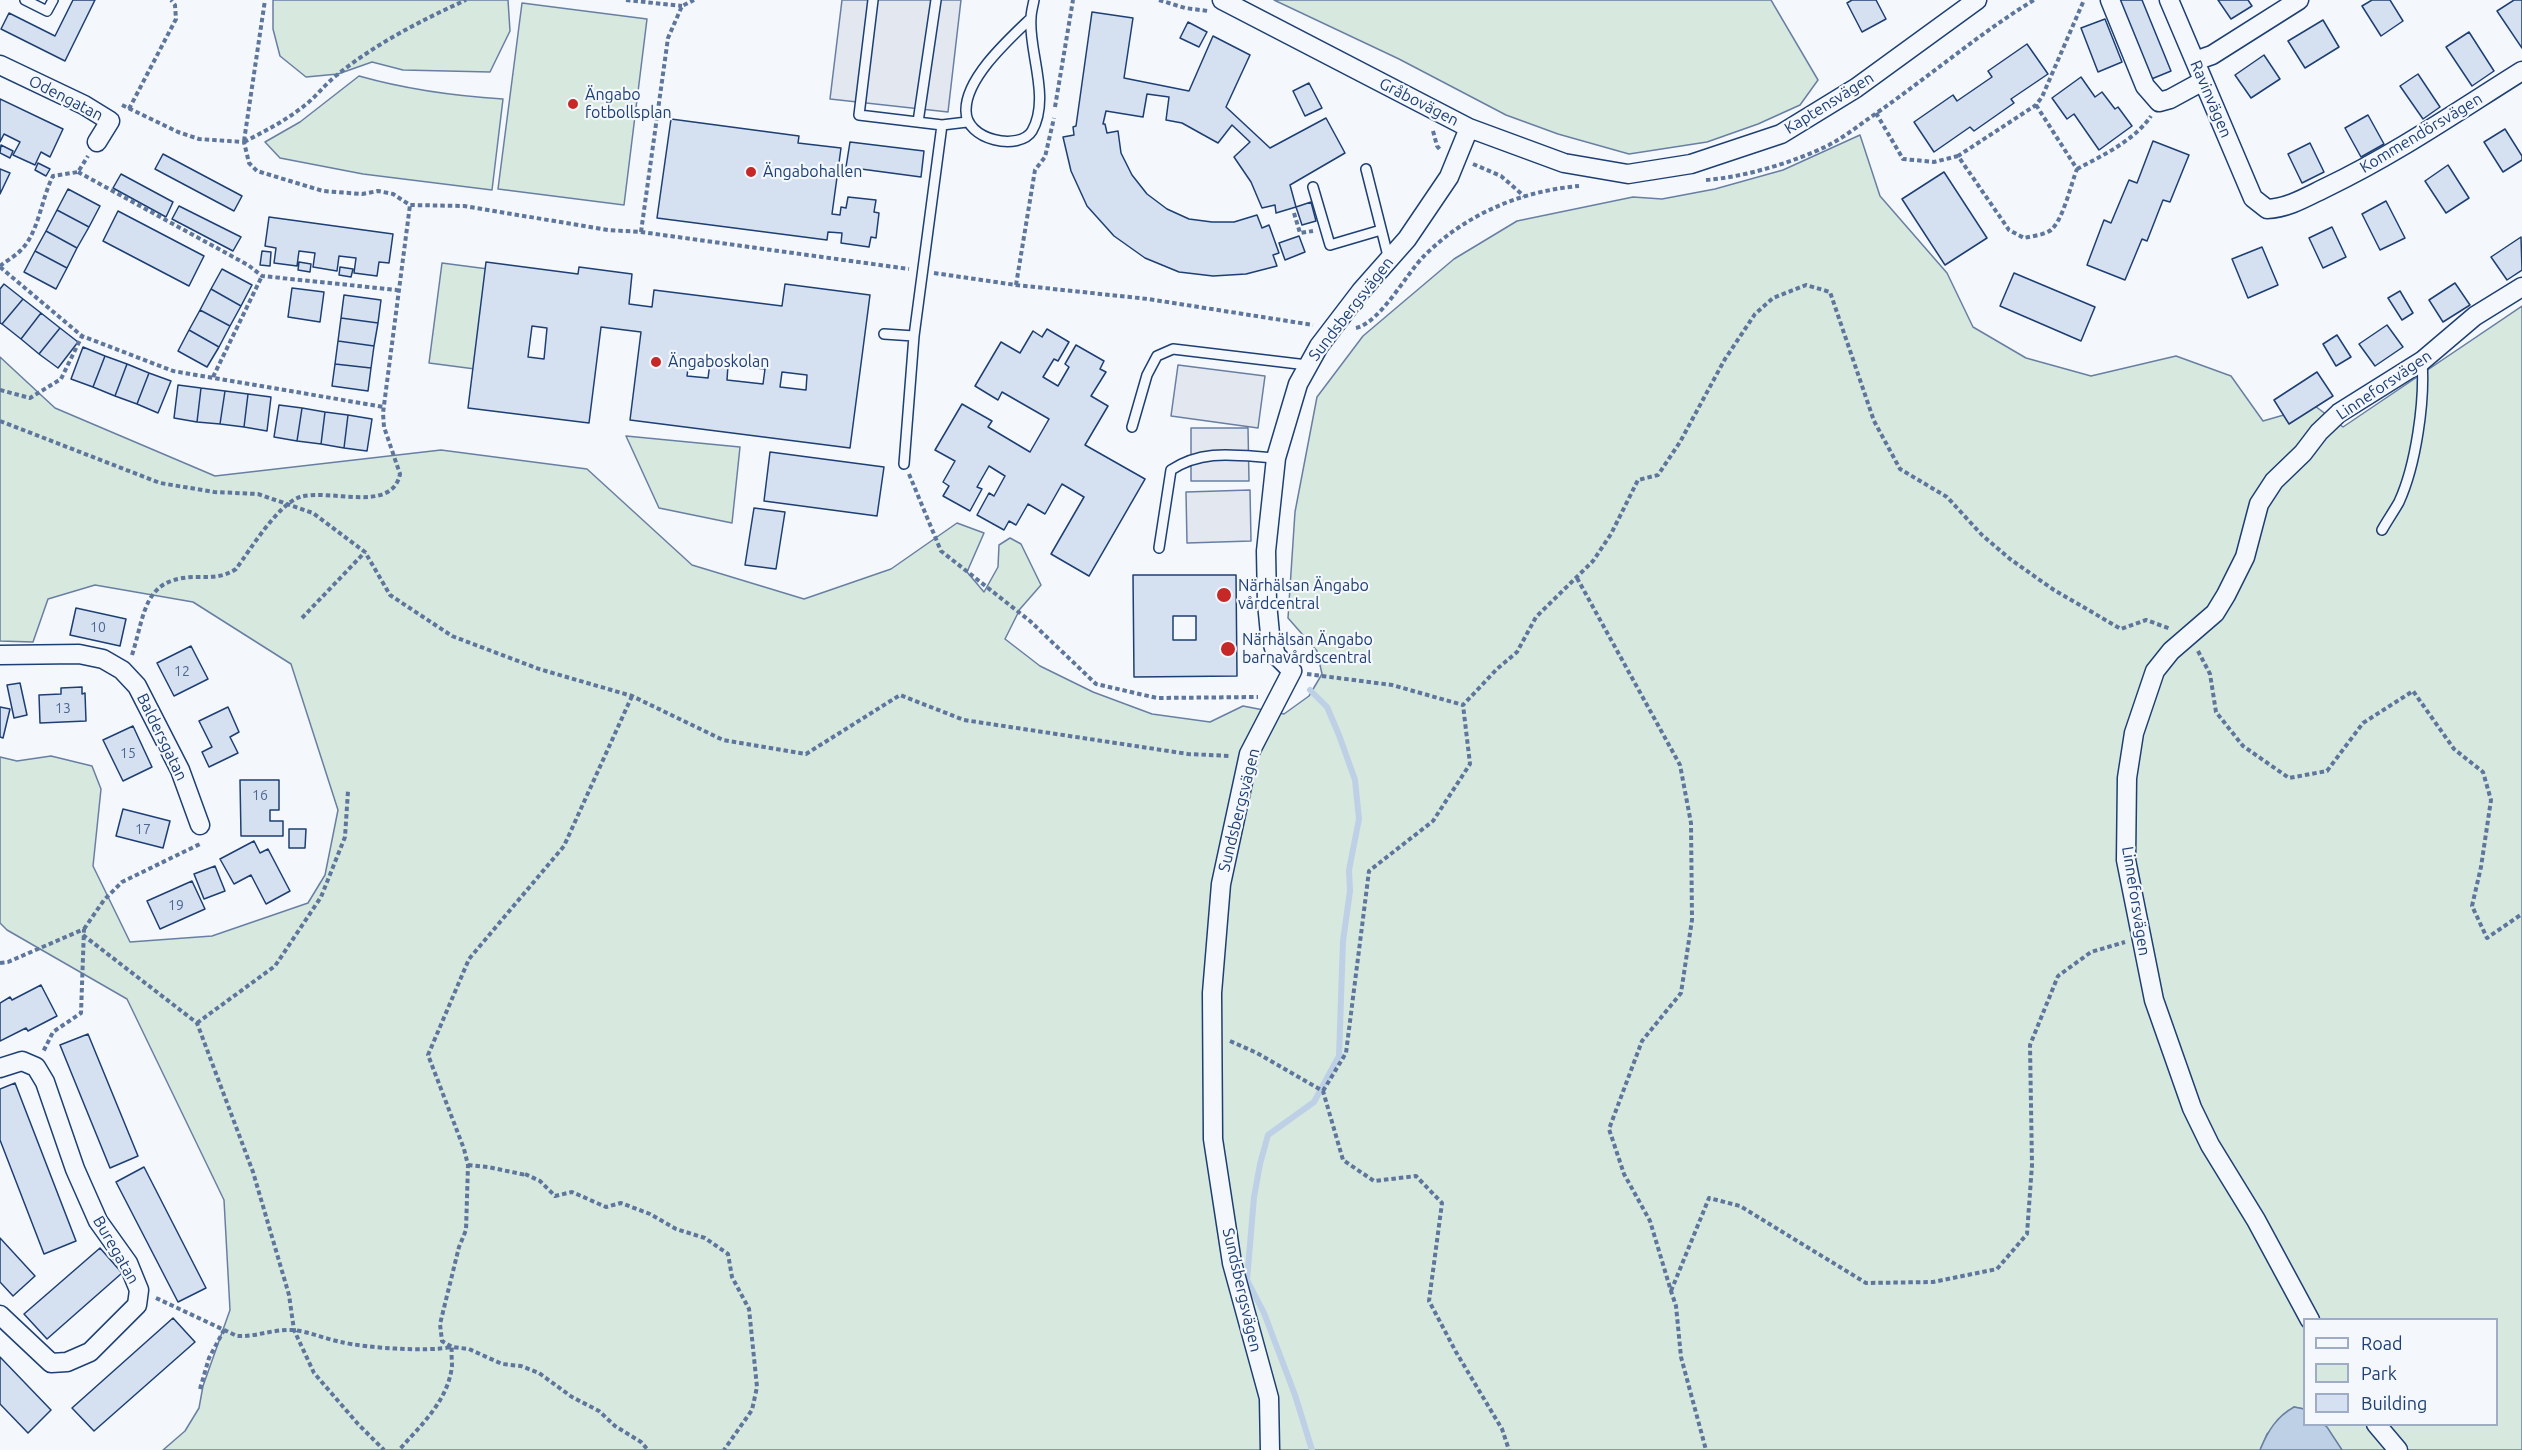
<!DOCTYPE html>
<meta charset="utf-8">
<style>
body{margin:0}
#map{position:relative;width:2522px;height:1450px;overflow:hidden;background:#f4f7fb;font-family:Ubuntu,sans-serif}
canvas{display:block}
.legend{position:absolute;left:2303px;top:1318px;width:195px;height:108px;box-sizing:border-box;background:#f4f7fb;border:2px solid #9eadc5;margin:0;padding:8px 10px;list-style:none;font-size:18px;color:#1d3f73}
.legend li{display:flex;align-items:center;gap:12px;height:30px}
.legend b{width:30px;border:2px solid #9eadc5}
</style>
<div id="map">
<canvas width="2522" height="1450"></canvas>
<ul class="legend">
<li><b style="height:8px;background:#f4f7fb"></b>Road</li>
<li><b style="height:16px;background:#d7e8df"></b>Park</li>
<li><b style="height:16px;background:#d5e0f0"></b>Building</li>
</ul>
</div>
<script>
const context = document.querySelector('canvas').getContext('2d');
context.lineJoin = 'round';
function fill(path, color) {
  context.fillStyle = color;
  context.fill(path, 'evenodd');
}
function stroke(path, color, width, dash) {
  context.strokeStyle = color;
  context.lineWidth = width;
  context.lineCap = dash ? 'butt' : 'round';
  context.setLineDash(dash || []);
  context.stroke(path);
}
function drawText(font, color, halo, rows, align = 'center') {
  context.font = font + ' Ubuntu,sans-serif';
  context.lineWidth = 4.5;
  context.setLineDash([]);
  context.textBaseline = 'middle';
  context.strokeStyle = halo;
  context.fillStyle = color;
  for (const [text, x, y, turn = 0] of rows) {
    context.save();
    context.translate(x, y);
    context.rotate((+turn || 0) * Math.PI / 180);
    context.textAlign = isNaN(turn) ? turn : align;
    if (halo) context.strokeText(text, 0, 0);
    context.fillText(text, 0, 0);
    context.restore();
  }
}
const green = new Path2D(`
 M273 0H508L510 31 490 72 403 70 372 62 338 74 306 77 280 56 273 29Z
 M1274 0H1771L1818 80 1800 105 1758 124 1707 142 1629 154 1558 134 1506 115 1399 59Z
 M522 3 647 19 624 205 498 189Z
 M359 76C405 89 455 96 503 99L492 190 363 174 280 158 265 142 300 122Z
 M1860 135 1880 196 1947 273 1973 327 2026 358 2091 376 2176 356 2231 376 2263 421 2315 406 2343 427 2522 306V1450H2342L2324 1425 2496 1424V1320H2304V1409L2294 1407 2267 1434 2260 1450H163L185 1431 199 1408 203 1386 230 1310 224 1200 127 999 7 930 0 923V757L17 761 51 756 92 766 101 789 93 866 130 942 212 936 308 903 325 875 338 810 291 664 193 602 95 585 48 599 33 642 0 641V357L55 408 215 476 441 450 587 469 692 565 804 599 891 569 957 523 984 533 967 572 984 592 998 567 999 545 1010 538 1021 544 1041 585 1020 609 1005 639 1040 666 1093 692 1152 714 1210 722 1243 706 1284 714 1309 696 1322 674 1317 651 1288 618 1295 512 1317 397 1363 336 1454 259 1517 221 1633 197 1662 199 1715 189 1783 170Z
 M442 263 488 269 475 369 429 363Z
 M626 436 740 447 732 523 659 508Z`);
const parking = new Path2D(`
 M842 0H961L948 112 830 99Z
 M1178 365 1265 376 1258 428 1171 416Z
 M1191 428H1248L1249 481H1191Z
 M1250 490 1251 541 1187 543 1186 492Z`);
const water = new Path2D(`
 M2294 1407 2304 1409V1424L2324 1425 2327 1427 2342 1450H2260C2268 1431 2276 1417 2294 1407Z`);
const stream = new Path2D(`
 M1310 690 1327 707 1339 735 1355 780 1359 819 1349 870 1350 891 1343 941 1339 1056 1314 1102 1268 1135 1260 1164 1254 1197 1247 1280 1264 1313 1295 1395 1312 1450`);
const building = new Path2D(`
 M73 0H95L65 61 1 29 9 13 55 36Z
 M1852 0H1876L1886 19 1862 32 1847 3Z
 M2117 0H2142L2171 71 2149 80Z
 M2218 0H2248L2252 6 2231 19Z
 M2372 0H2390L2403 21 2381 36 2362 6Z
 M2514 0H2522V48L2497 11Z
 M1092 12 1133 18 1124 78 1189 91 1213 36 1250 55 1226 107 1270 148 1326 118 1345 153 1290 185 1296 207 1276 213 1275 205 1262 208 1251 182 1234 157 1250 142 1232 125 1218 143 1182 123 1166 120 1169 97 1147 94 1143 117 1106 111 1103 124H1105L1107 133 1118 131 1121 153 1132 175 1147 194 1167 209 1189 219 1212 222H1234L1257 215 1262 228 1269 225 1279 253 1273 255 1277 266 1246 274 1213 276 1179 272 1145 258 1114 236 1087 206 1071 171 1063 137 1074 135 1073 127 1076 126Z
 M2105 19 2122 62 2098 72 2081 28Z
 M2323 20 2339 47 2305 68 2288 41Z
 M1188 22 1207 32 1199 47 1180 38Z
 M2469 32 2494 71 2472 86 2446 47Z
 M2027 44 2048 74 2011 99 2014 103 1974 131 1970 127 1934 152 1914 122 1953 95 1957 101 1992 77 1988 71Z
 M2264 55 2280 79 2251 98 2235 75Z
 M2418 74 2440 107 2423 119 2400 86Z
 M2081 77 2095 97 2102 92 2115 109 2118 107 2132 126 2099 150 2074 114 2067 119 2052 98Z
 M1309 83 1322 108 1305 116 1293 91Z
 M0 99 63 129 50 157 41 152 35 165 13 155 20 142 4 134 0 142Z
 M2368 115 2384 144 2361 157 2345 128Z
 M671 119 799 136 798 143 841 148 832 214 840 215 841 207 846 208 848 197 876 200 874 212 879 213 876 238 871 237 869 247 841 243 842 233 828 232 827 240 657 218Z
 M2505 129 2522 156V160L2503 172 2484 142Z
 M2153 141 2189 155 2170 202 2163 200 2147 241 2142 239 2125 280 2087 265 2104 220 2111 223 2129 180 2137 183Z
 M850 142 924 151 921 177 846 167Z
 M2310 143 2324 172 2302 183 2288 154Z
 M1 145 13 151 10 158 0 153Z
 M163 154 242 196 234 211 155 169Z
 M38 163 50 169 46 176 35 170Z
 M2448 165 2469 198 2446 213 2425 181Z
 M0 169 10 173 0 194Z
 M1944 172 1987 238 1945 265 1902 199Z
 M121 174 173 202 166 217 113 188Z
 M68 189 100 206 89 227 57 210Z
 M2386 201 2405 238 2380 250 2362 214Z
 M1311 202 1316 221 1302 225 1296 207Z
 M179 206 241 237 233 251 172 219Z
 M57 210 89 227 77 248 46 231Z
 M118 211 204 256 189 286 103 241Z
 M269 217 393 234 389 263 379 262 377 276 354 273 356 258 339 256 337 271 313 267 315 253 299 251 297 266 274 263 276 248 265 246Z
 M2332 227 2346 257 2323 268 2309 238Z
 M46 231 77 248 67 268 35 251Z
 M1299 236 1305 252 1285 260 1279 243Z
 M2521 237 2522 270 2507 280 2491 257Z
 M2262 247 2278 285 2248 298 2232 259Z
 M35 251 67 268 56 289 24 272Z
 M262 251 271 252 270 266 260 265Z
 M299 262 311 264 310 272 298 270Z
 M486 262 578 274 579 267 632 274 629 304 652 307 654 290 782 306 785 284 870 295 850 448 630 420 641 332 601 327 589 423 468 408ZM532 326 547 328 544 359 528 357ZM689 361 710 363 708 378 687 376ZM728 365 765 369 763 384 727 380ZM782 372 807 375 806 390 780 387Z
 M340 267 353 269 351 277 339 275Z
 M222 269 252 285 241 306 211 289Z
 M2014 273 2095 307 2081 341 2000 306Z
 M2455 283 2470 305 2443 322 2429 300Z
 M4 284 23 299 2 324 0 323V289Z
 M292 288 324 292 320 322 288 317Z
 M211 289 241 306 230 326 200 310Z
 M2400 291 2413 313 2402 320 2388 298Z
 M344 295 381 300 378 323 341 318Z
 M23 299 41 313 21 339 2 324Z
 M200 310 230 326 219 347 189 330Z
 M41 313 60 328 39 354 21 339Z
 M341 318 378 323 374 346 338 341Z
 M2387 325 2403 347 2375 366 2359 344Z
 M60 328 78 342 58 368 39 354Z
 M1047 329 1069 342 1058 361 1054 359 1043 377 1058 386 1069 367 1065 364 1076 345 1104 361 1100 369 1106 372 1091 396 1108 406 1085 445 1145 479 1089 576 1051 554 1084 497 1062 484 1045 514 1028 504 1016 525 1009 521 1004 530 977 515 989 493 994 496 1005 476 989 466 977 487 982 489 970 511 943 496 949 486 943 482 955 461 935 450 962 404 992 421 988 427 1030 452 1049 419 1002 392 998 400 975 386 1001 342 1020 353 1033 331 1042 337Z
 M189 330 219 347 207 367 178 351Z
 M2337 335 2351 357 2336 366 2323 344Z
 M338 341 374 346 371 368 335 364Z
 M83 347 105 356 93 387 71 379Z
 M105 356 127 364 115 396 93 387Z
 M127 364 149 373 137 404 115 396Z
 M335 364 371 368 368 391 332 386Z
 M2317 372 2333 396 2289 424 2274 400Z
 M149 373 171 381 158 413 137 404Z
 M178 385 201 388 197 422 174 418Z
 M201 388 225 391 220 424 197 422Z
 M225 391 248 394 244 427 220 424Z
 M248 394 271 397 267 431 244 427Z
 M279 405 302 408 297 441 274 437Z
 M302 408 325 412 321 444 297 441Z
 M325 412 348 415 344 448 321 444Z
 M348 415 372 419 367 451 344 448Z
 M770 452 884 467 877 516 764 501Z
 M754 508 785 512 776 569 745 565Z
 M1133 575H1236L1237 676 1134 677ZM1173 616H1196V640H1173Z
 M76 608 126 619 120 646 70 635Z
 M191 646 208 679 174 696 157 663Z
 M20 683 27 715 14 718 7 685Z
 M82 687V694L85 693 86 721 40 723 39 695 61 694V688Z
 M0 707 10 709 3 738 0 737Z
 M228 707 239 732 230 737 238 753 209 767 202 752 212 747 199 721Z
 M133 726 152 767 123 781 103 740Z
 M240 780H279V810H270V821H283V836H241Z
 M123 809 170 821 163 848 116 836Z
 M289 829H306L305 848H289Z
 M254 841 260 853 268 849 290 891 266 904 251 875 234 884 220 859Z
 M215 866 225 891 204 899 194 874Z
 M192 881 205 909 160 929 147 901Z
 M41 985 57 1016 28 1031 26 1028 0 1041V1003L10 997 12 1000Z
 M88 1034 138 1156 110 1168 60 1045Z
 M15 1083 76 1241 44 1254 0 1140V1089Z
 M144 1167 206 1288 178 1302 116 1182Z
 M0 1238 35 1276 13 1296 0 1282Z
 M100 1248 122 1273 47 1339 24 1314Z
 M173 1318 195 1342 94 1431 72 1408Z
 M0 1357 51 1410 28 1433 0 1404Z`);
const path = new Path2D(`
 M626 0 682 6
 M1159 0 1185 8 1208 11
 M122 105 178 132 199 139 244 142 249 163 257 171 323 191 362 194 378 191 393 194 410 205 464 206 608 230 641 232 909 269
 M2036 105 2077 169C2071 184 2063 220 2051 230 2044 235 2033 236 2024 238L2009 230 1958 156 2036 105 2042 97 2084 0
 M1055 107 1073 0
 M129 109 176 19 175 5 171 0
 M1876 113 1903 159 1934 162 1958 156
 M1433 131 1437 146 1441 151
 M244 141 265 0
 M244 142C265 131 285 121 304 106 316 97 325 84 337 75 375 44 422 20 466 0
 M1473 164 1501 176 1524 196
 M2077 169C2103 155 2134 141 2151 116
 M78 172 248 265 262 276 397 290
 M1706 180C1745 177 1795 162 1829 145 1846 136 1862 123 1878 112 1931 75 1980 33 2034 0
 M1294 213 1300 233 1313 231
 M641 232 668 38 682 6 694 0
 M0 266C6 261 14 257 20 251 39 233 41 199 53 176L78 172 88 156
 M0 267 82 336 173 371 384 407
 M934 273 1016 285 1148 299 1313 325
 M1016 285 1035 170 1045 157 1054 118
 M1356 328C1381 322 1406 274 1424 256 1466 214 1521 191 1579 186
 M213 377 262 276
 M0 390 30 398 61 379 82 336
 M0 421 160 483 214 492 258 494 313 513 365 552 390 595 452 636 539 669 632 696 723 740 806 754 900 695 964 720 1188 754 1231 756
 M909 474 941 551 1030 621 1096 684 1157 698 1258 697
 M1577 578 1680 765 1691 823 1692 920 1681 993 1642 1041 1609 1129 1624 1174 1650 1221 1671 1291 1676 1306 1681 1357 1706 1450
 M302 618 365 552
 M2198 651 2210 674 2216 712 2243 746 2289 778 2327 771 2363 723 2413 691 2454 749 2483 772 2491 800 2481 867 2472 906 2487 938 2522 914
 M132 655C146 611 143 576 200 577 213 577 224 577 236 569 250 550 278 504 300 497 330 488 392 514 400 474L384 427 383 413 410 205
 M1307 674 1392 685 1463 705 1497 669 1517 652 1536 617 1593 561 1611 534 1638 480 1658 475 1680 442 1725 359 1755 314 1773 298 1806 285 1830 292 1874 421 1900 469 1947 497 1982 535 2010 559 2054 590 2121 629 2146 620 2171 629
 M632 696 564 846 469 959 428 1055 464 1149 468 1165 466 1230 459 1247 440 1324 442 1341 452 1347 469 1349 502 1364 521 1366 539 1373 572 1397 599 1411 615 1426 641 1442 648 1450
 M84 929 104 900 122 882 202 843
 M83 935 197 1023 253 1172 289 1295 294 1330 314 1373 358 1424 384 1450
 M0 963 8 962 84 929 81 1013 53 1032 43 1052
 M197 1023 275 966 321 897 345 837 348 791
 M1230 1041 1257 1053 1323 1091 1343 1160 1374 1181 1416 1176 1442 1203 1429 1301 1456 1352 1502 1429 1509 1450
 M1323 1091 1346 1053 1369 871 1433 821 1470 764 1463 705
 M468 1165 488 1167 526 1175
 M525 1174 540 1181 555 1196 572 1192 606 1207 621 1203 650 1214 676 1229 705 1238 728 1254 732 1277 749 1309 757 1387 752 1410 724 1450
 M1671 1291 1709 1198 1740 1206 1866 1283 1933 1282 1997 1269 2027 1234 2032 1165 2030 1045 2058 976 2091 952 2125 942
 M156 1298 237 1336C256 1337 273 1329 292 1330 308 1331 325 1339 341 1342 367 1348 426 1352 452 1347 451 1353 452 1360 452 1366 448 1401 421 1425 399 1450
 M200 1389 209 1358 224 1330`);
const lane = new Path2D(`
 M25 0 47 11 53 0
 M873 0 859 115 942 125 967 122
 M1030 19C1008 40 966 78 966 110 965 141 1020 151 1032 131 1051 98 1028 50 1031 18 1031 12 1033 6 1034 0
 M918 122 936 0
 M1366 169 1389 260
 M1313 187 1330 245 1381 230
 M884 334 914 336
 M1132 427 1147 375 1157 356 1173 349 1307 365
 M904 464 914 336 942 125
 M2382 530C2387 521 2394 511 2399 502 2416 465 2425 401 2422 361
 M1159 548 1171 470C1205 448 1238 456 1276 458`);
const street = new Path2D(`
 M1222 0 1469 128 1564 163 1628 174 1691 164 1781 134 1856 88 1977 0
 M2110 0 2145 86 2159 102 2170 99 2203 81
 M2169 0 2253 198 2267 209C2289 208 2308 196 2327 187 2396 154 2458 111 2522 71
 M2195 61 2212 55 2299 0
 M0 65 84 105 110 121 97 142
 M0 655 79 654 103 659 122 670 137 686 180 770 200 825
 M0 1068 22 1061 36 1067 45 1082 75 1169 98 1221 128 1263 139 1290 137 1305 90 1352 67 1362 51 1363 0 1315
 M2310 1320 2256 1220 2210 1145 2192 1108 2154 1000 2126 860 2127 778 2134 733 2155 671 2171 651 2215 613 2226 595 2245 557 2259 504 2274 481 2303 453 2319 432 2339 413 2422 361 2475 316 2522 287
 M2376 1424 2398 1450
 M1270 1450 1269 1398 1232 1263 1213 1139 1212 993 1221 884 1249 754 1292 671 1276 655 1270 634 1267 603 1266 551 1276 458 1298 384 1319 346 1361 291 1407 239 1449 177 1469 128`);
const markers = [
 [573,104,6,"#c62828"],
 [751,172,6,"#c62828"],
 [656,362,6,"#c62828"],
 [1224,595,8,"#c62828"],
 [1228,649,8,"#c62828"]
];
const numberNames = [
 ["10",98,627],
 ["12",182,671],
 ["13",63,708],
 ["15",128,753],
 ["16",260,795],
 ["17",143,829],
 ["19",176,905]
];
const poiNames = [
 ["Ängabo",585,95],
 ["fotbollsplan",585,113],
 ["Ängabohallen",763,172],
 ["Ängaboskolan",668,362],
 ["Närhälsan Ängabo",1238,586],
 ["vårdcentral",1238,604],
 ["Närhälsan Ängabo",1242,640],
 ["barnavårdscentral",1242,658]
];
const streetNames = [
 ["Odengatan",66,98,27],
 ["Ravinvägen",2211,99,67],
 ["Gråbovägen",1419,102,27],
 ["Kaptensvägen",1829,103,-32],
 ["Kommendörsvägen",2421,133,-31],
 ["Sundsbergsvägen",1351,309,-52],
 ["Linneforsvägen",2384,385,-34],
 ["Baldersgatan",162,737,64],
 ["Sundsbergsvägen",1239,810,-76],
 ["Linneforsvägen",2136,901,81],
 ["Buregatan",116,1250,60],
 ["Sundsbergsvägen",1242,1290,77]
];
fill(green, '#d7e8df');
stroke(green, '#687fa3', 1.5);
fill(parking, '#e3e8f0');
stroke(parking, '#687fa3', 1.5);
fill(water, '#bed0e5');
stroke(water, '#687fa3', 1.5);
stroke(stream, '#bed0e5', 6);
fill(building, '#d5e0f0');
stroke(building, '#1d3f73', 1.5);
stroke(lane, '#1d3f73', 12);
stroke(street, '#1d3f73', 21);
stroke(path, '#5e769c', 4, [4.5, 3]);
stroke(lane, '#f4f7fb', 9);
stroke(street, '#f4f7fb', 18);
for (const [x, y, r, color] of markers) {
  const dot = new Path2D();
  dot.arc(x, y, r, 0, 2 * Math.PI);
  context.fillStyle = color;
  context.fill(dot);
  stroke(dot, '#f4f7fb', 2);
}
drawText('14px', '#4b6792', null, numberNames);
drawText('16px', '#1d3f73', '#f4f7fb', poiNames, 'left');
drawText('16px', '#1d3f73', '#f4f7fb', streetNames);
</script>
